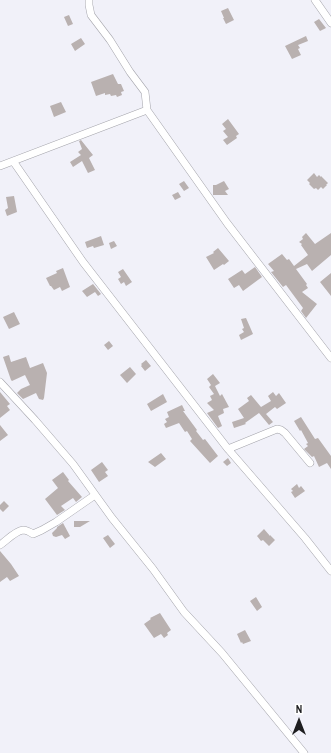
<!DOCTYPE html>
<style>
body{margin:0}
#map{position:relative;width:331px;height:753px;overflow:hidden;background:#f1f1f9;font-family:"Archivo Narrow",sans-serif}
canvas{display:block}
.north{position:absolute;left:279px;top:701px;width:40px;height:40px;-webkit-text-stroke:3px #fff;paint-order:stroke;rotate:0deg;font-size:11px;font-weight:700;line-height:16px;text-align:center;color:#1e1e20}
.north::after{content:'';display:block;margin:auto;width:14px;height:18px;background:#1e1e20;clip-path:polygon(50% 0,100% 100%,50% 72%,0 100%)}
</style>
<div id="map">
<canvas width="331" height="753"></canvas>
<div class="north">N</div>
</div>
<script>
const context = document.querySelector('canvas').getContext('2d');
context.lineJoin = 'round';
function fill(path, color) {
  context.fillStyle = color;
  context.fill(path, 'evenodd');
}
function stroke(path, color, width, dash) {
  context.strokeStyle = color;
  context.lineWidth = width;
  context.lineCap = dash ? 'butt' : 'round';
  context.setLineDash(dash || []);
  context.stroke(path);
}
const building = new Path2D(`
 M228 8 234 20 226 24 223 18H224L221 11Z
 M69 15 73 24 68 26 64 17Z
 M319 19 326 28 320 31 314 22Z
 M306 36 308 41 298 45 300 48 298 49 301 55 292 59 285 46Z
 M81 38 85 44 75 51 71 44Z
 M113 74 118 84H121L124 91 121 92 122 95 117 97 116 95 111 96 110 94 105 95V93L96 96 91 82Z
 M61 102 66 112 54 117 50 106Z
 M228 119 239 134 236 136 237 138 227 145 223 140 228 137 223 131 226 129 222 124Z
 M81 140 93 155 89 158 95 170 88 173 82 161 73 167 70 162 81 155 78 152 82 149 79 141Z
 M314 173 317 177 319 175 321 177V176L328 183 326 185H327L323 189 321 187 318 190 316 188 314 189 309 184 310 183 307 180Z
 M184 181 189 188 184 191 179 184Z
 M224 181 229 189 225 191 228 195H213V185H216Z
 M178 192 181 197 175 200 172 195Z
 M14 196 17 212 7 216 5 210 8 208 6 197Z
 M306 233 315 244 331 233V255L312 271 307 264 296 269 307 284 306 285 308 288 302 292 317 304 306 318 301 311 303 308 286 285 283 287 271 272 274 271 268 264 282 254 287 260 289 259 294 266 308 255 301 245 302 244 299 242 303 239 302 237Z
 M101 236 104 245 94 248 93 246 87 248 85 242Z
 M114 241 117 246 111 249 109 243Z
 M218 248 229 261 224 265 223 264 214 270 206 257 214 253 213 252Z
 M255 267 262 277 243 291 239 285 234 288 228 279 242 270 245 274Z
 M63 268 70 287 62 291 60 287 54 290 51 286H50L46 278 57 273 56 271Z
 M123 269 132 282 126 286 124 282 121 284 118 279 121 277 118 272Z
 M331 273V296L320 282Z
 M93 284 101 294 98 296 95 292 87 297 82 291Z
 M14 312 20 324 9 329 3 317Z
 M246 318 250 327 253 334 241 340 239 335 244 332 242 329 244 328 241 319Z
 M109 341 113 346 108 350 104 345Z
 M9 355 11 362 26 357 30 368 43 363 47 373 44 398 43 400 39 399 36 393 23 399 17 393 21 389 30 385 25 375 12 381 11 380 3 357Z
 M146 360 151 366 145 371 141 366 142 365 141 364Z
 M130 367 136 374 127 383 120 375Z
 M213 374 220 383 215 386 220 396 222 394 229 407 223 409 224 413 218 416 222 426 218 428 207 413 214 410 207 403 212 400 210 396 214 394 209 387 211 385 207 379Z
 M0 392 10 404 7 406 10 410 0 418Z
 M273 392 276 396 279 393 286 403 277 409 275 407 266 414 273 422 269 425 259 413 245 423 246 424 234 428 232 422 244 418 238 409 249 401 247 398 251 395 261 407 271 401 268 396Z
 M163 394 167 402 151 411 147 404Z
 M182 405 185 411H183L197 430 196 431 203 440 205 439 218 456 210 463 190 441 192 439 187 431 185 432 179 423 166 428 164 424 167 422 165 419 169 417 167 412Z
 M301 417 315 439 318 438 331 456V469L327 463 319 467 314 456 312 457 304 449 308 446 306 444 308 443 301 430 300 431 294 421Z
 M0 425 8 435 0 441Z
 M161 453 166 459 155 467 148 462Z
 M228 458 231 463 227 466 223 462Z
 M102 462 108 470 105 472 108 476 99 482 91 470Z
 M63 472 69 480 68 481 82 497 76 502 73 498 61 506 65 510 57 515 45 499 58 488 52 480Z
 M297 484 299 488 301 486 305 491 295 498 291 492 293 491 291 489Z
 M4 501 9 506 3 512 0 509V505Z
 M74 521H90L80 527H74Z
 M63 523 70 536 65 539 62 535 56 537 53 536 52 533 57 528V527Z
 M264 529 270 536V535L275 540 269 546 263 540 261 541 257 536Z
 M108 535 115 544 110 548 103 538Z
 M0 551 11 564 19 576 10 581 7 577 0 582Z
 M256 597 262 607 257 611 250 601Z
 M160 613 171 630 167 633 168 635 164 638 161 634 154 638 144 624 151 619 150 618Z
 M245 630 251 641 243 644 242 642 241 643 237 634Z`);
const street = new Path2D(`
 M89 0V5L91 15 110 40 130 72 145 92 147 110 227 223 331 358
 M315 0 331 23
 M13 161 83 262 228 449 305 538 331 571
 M0 166 147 110
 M0 382 35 420 73 464 112 518 153 569 184 612 222 653 304 753
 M228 449 277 429 281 430 285 433 310 463
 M0 545C6 541 15 531 23 530 27 530 30 532 33 534L42 530 56 522 95 495`);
fill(building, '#b9b1b0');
stroke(street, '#a3a3aa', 8);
stroke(street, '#fff', 7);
</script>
